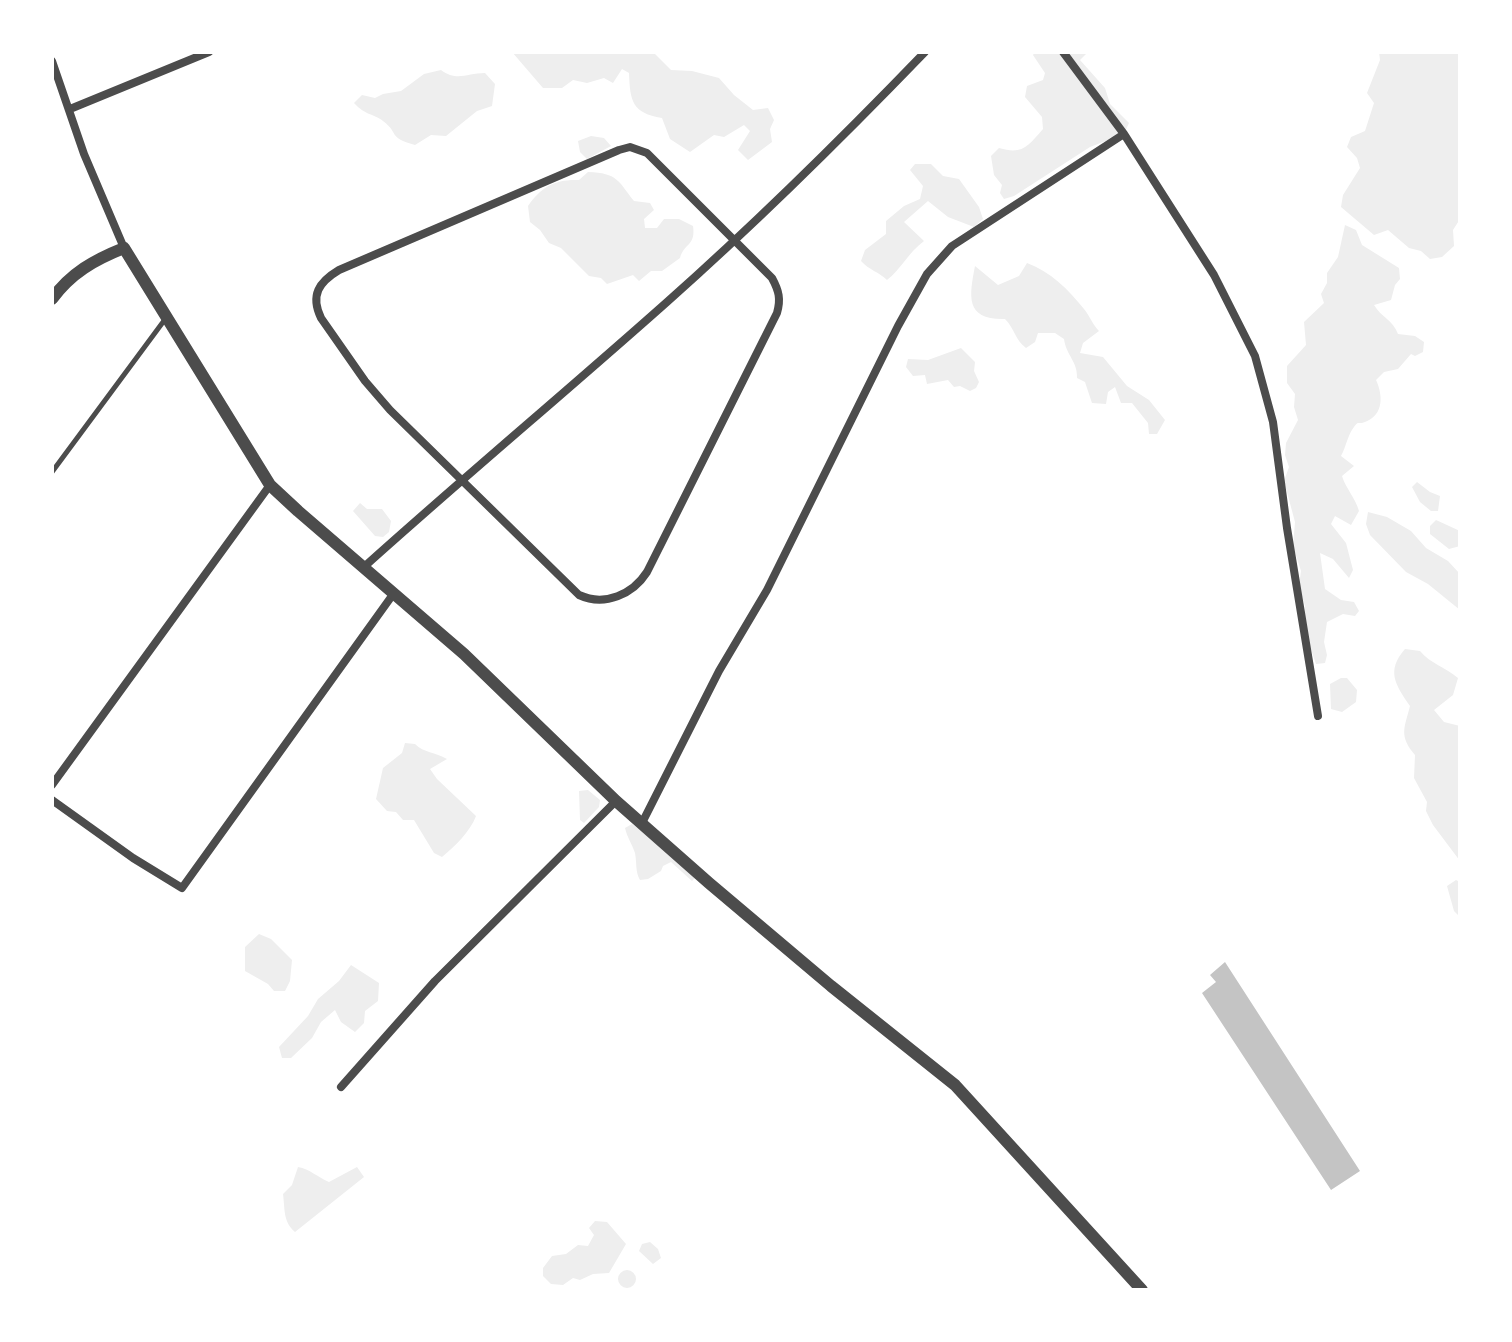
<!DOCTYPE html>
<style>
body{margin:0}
#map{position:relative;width:1512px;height:1342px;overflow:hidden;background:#fff;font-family:"PT Sans",sans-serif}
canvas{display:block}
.frame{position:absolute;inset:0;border:54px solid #fff;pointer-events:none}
</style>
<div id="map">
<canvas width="1512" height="1342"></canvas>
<div class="frame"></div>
</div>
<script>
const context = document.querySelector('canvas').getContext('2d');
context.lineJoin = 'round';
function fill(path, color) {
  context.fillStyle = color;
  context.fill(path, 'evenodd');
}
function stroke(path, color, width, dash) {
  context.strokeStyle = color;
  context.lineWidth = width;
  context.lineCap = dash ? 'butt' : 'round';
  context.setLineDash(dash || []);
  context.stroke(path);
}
const green = new Path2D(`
 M512 52H653L671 70 692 71 719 78 734 95 753 110 768 108 774 120 770 129 772 142 748 160 738 150 750 131 744 125 724 137 714 135 690 152 670 139 662 118C632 113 630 101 629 73L622 69 613 83 604 78 587 83 573 80 562 88H543Z
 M1035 52H1088L1080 60 1105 88 1110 104 1129 123 1124 134 1090 147 1014 196 1004 199 1000 193 1002 185 994 175 991 156 999 148C1023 155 1028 146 1043 129L1042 117 1025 97 1027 86 1043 80 1045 73 1033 55Z
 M1379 52H1460V219L1453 230 1454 246 1442 257 1430 259 1421 251 1409 248 1388 230 1374 235 1341 207 1343 195 1360 168 1357 158 1347 147 1351 137 1365 131 1374 103 1367 93 1380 60Z
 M441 70C457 82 467 73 485 73L495 84 492 106 477 111 446 136 431 135 415 145C387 137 400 134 383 121 373 113 366 116 354 103L362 95 375 98 383 94 401 91 424 74Z
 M591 136 604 138 611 146 587 159 580 152 578 141Z
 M915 164H931L943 176 959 179 979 207 983 219 974 227 948 217 928 201 904 222 924 241C908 253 901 269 887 280 879 272 869 270 861 261L865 250 886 234V221L904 206 920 199 923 186 910 170Z
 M588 172C618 173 618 181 634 201L650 203 654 210 644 219 645 228H657L664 219H679L693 226C696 246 684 243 680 258L662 271H651L639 281 633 275 607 284 601 278 589 276 561 248 549 243 540 230 530 222 528 206C541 187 555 179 579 180Z
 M1345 225 1356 230 1362 245 1399 268 1400 279 1395 285 1391 300 1374 305C1381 317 1393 320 1398 334L1415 336 1424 342 1423 352 1415 356 1411 354 1398 369 1384 372 1376 380C1383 395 1384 415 1365 422 1357 425 1359 420 1354 427 1348 434 1346 447 1341 456L1354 466 1342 476C1346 489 1355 497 1359 511L1351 525 1335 516 1331 524 1346 543 1353 570 1349 578 1333 559 1320 553 1325 589 1341 600 1354 602 1359 611 1355 616 1343 614 1327 622 1324 642 1327 655 1325 663 1316 664 1308 641 1304 618 1305 606 1299 586 1301 571 1293 546 1295 522 1284 481 1289 467 1285 455 1286 443 1298 420 1294 407 1295 394 1287 383V366L1306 345 1304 322 1324 303 1321 294 1327 283V273L1338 257Z
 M1027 263C1051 272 1068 289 1084 309 1090 316 1092 324 1099 331L1083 343 1080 353 1103 357 1127 386 1149 400 1165 420 1157 434H1149L1148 423 1132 403H1121L1115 387 1108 392 1106 404 1092 403 1085 382 1077 378C1078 362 1066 355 1064 339L1055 333H1038L1035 342 1026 348C1015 340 1015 329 1005 319 965 320 969 297 975 266L998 285 1019 276Z
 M961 348 975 362 974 371 979 382 976 388 970 391 960 386 954 387 948 380 927 384 925 375 913 376 906 367 908 359 928 360Z
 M1417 482 1430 492 1440 496 1438 511H1431L1420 502 1412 487Z
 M360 503 367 509H382L391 521 389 532 383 537 375 536 353 511Z
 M1368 512 1387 517 1411 531 1426 548 1448 561 1460 574V610L1428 584 1406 572 1370 535 1366 524Z
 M1436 520 1460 531V546L1449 549 1430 534V526Z
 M1405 649 1420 651C1431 664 1445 667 1458 678L1453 695 1434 710 1444 722 1460 726V861L1433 825 1426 811 1427 802 1414 778 1415 755C1399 736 1404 729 1410 706 1395 684 1386 671 1405 649Z
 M1341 678H1347L1357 690 1356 702 1342 712 1331 709 1330 684Z
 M405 743 415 744C424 753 435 752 447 759L430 769 437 779 476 816C470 832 455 846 442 857L434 853 414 820H403L396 812 387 811 376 799 383 768 402 753Z
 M588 790 600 800 599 807 584 823 580 820 579 791Z
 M632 824 655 841 695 878 692 881 671 862 663 866 661 871 648 879 640 880C635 871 637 863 635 853 632 844 627 837 625 828Z
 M1456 880 1460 882V917L1454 911 1447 886Z
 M259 934 271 939 292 960 290 981 285 991H274L268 984 245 971V947Z
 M351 965 379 983 378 1001 365 1011 364 1023 355 1032 341 1022 335 1010 321 1022 312 1038 291 1058H282L279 1047 308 1016 318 999 339 981Z
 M298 1167C310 1169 317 1177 329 1182L357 1167 364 1177 295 1232C283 1222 285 1209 283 1194L292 1185Z
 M595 1221 607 1222 626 1244 609 1273 593 1274 580 1280 573 1278 563 1285 551 1284 543 1276V1268L552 1256 566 1254 578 1245 588 1246 594 1235 589 1228Z
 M650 1242 658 1249 661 1258 653 1264 639 1251 642 1244Z
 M618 1279a9 9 0 1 1 18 0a9 9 0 1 1-18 0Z`);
const building = new Path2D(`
 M1225 962 1360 1171 1331 1190 1202 993 1216 982 1210 975Z`);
const service = new Path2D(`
 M52 472 166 318`);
const minor = new Path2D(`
 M1063 52 1124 134 1214 275 1255 356 1273 422 1287 528 1318 716
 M52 61 84 154 124 248
 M70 109 209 52
 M630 147 647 153 772 278C779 291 781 299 777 313L647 572C633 594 605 607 579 595L390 410 365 381 321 318C310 295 319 282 339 270L619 150Z
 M364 567C464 477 567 391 667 302 756 223 842 138 925 52
 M52 785 270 485
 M52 800 133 858 182 888 394 593
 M642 823 719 671 767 590 898 326 927 274 952 246 1124 134
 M341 1087 435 981 616 801`);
const tertiary = new Path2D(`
 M52 299C71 273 94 260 124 248L270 485 298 511 464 654 616 801 709 883 831 986 955 1085 1142 1290`);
fill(green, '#eee');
fill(building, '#c4c4c4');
stroke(service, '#4c4c4c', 5);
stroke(minor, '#4c4c4c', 8);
stroke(tertiary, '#4c4c4c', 12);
</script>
